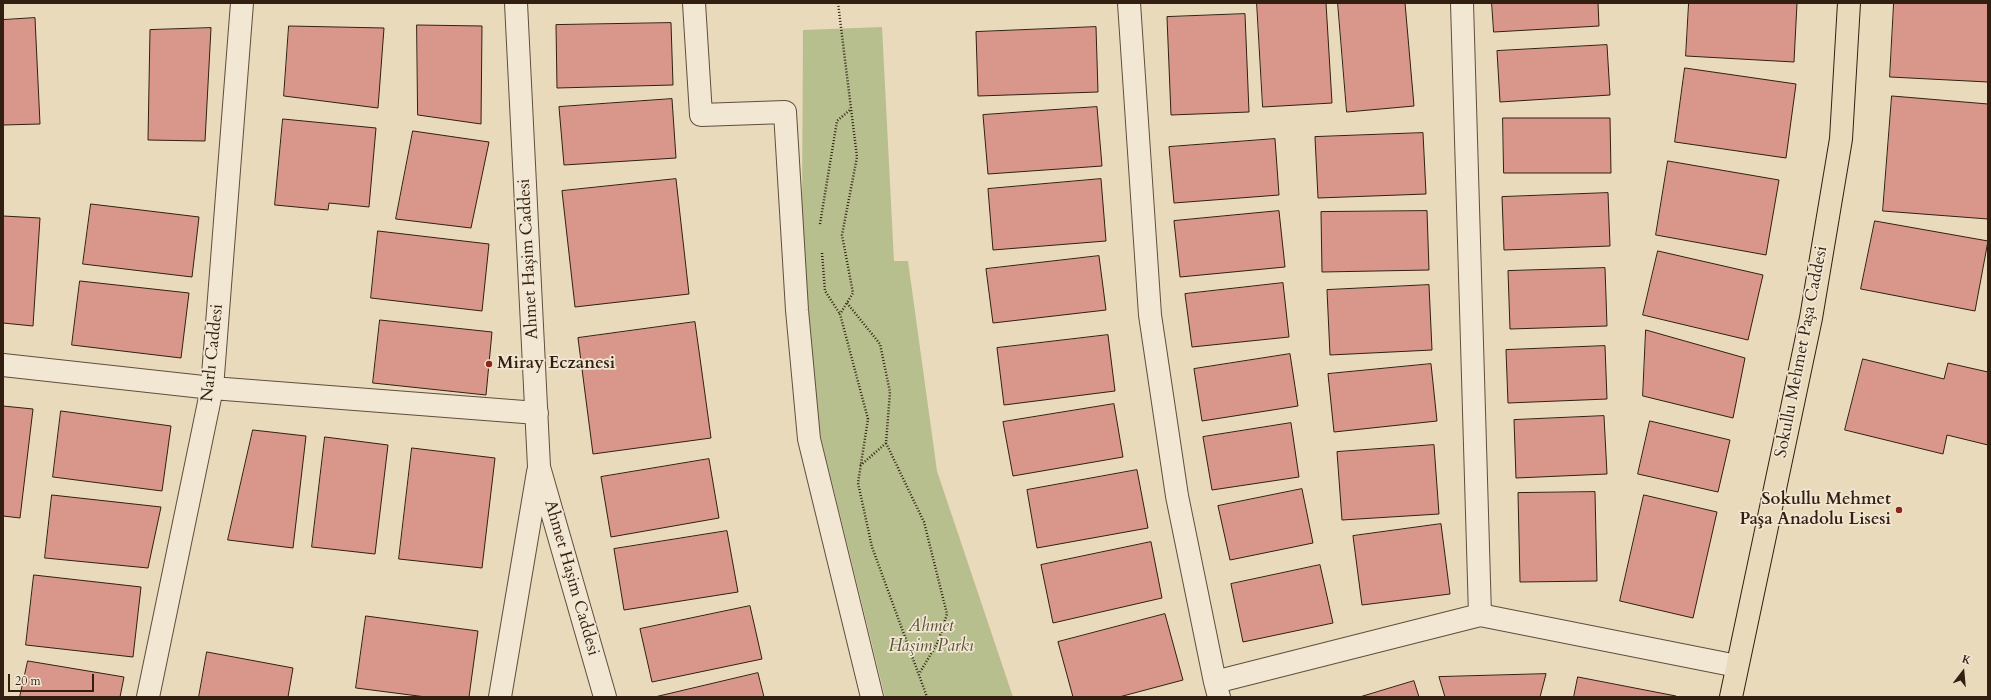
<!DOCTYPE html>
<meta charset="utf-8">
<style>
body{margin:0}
#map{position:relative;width:1991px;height:700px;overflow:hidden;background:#e9dabc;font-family:Cardo,serif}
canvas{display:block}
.frame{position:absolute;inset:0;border:4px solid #321f11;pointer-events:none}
.north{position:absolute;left:1943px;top:652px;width:40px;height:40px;-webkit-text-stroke:3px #f1e7d3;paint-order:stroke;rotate:16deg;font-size:11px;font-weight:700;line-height:16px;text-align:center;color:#321f11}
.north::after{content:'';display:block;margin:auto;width:14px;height:18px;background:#321f11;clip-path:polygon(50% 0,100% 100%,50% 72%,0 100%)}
.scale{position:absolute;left:8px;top:674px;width:86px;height:18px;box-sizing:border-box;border:2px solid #321f11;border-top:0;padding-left:5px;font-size:12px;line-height:14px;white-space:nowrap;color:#321f11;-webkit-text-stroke:3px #f1e7d3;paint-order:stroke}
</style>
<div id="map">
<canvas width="1991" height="700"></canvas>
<div class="frame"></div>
<div class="north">K</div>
<div class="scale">20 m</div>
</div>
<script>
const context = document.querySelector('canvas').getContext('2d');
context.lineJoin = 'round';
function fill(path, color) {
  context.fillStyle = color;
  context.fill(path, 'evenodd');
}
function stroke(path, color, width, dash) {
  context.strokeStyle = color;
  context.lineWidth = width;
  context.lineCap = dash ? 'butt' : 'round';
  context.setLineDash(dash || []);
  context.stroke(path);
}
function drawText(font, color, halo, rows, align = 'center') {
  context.font = font + ' Cardo,serif';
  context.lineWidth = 3.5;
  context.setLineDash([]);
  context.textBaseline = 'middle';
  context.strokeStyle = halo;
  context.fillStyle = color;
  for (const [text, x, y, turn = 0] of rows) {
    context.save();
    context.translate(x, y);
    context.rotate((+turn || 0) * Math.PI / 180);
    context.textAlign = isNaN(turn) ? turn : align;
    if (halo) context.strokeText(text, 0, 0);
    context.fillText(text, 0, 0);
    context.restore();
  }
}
const green = new Path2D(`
 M882 27 894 261H908L937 471 1013 697H885L815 413 802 207 803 30Z`);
const building = new Path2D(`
 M1257 3H1326L1332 103 1263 107Z
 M1338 3H1405L1414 106 1347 112Z
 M1492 3H1598L1599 26 1494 32Z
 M1689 3H1797L1794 62 1686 56Z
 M1894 3H1988V82L1890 77Z
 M1245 14 1249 112 1171 115 1167 17Z
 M35 18 40 124 3 125V20Z
 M671 23 673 85 557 88 556 25Z
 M417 25 482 26 481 124 418 115Z
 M289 26 384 28 378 108 284 96Z
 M1096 27 1098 92 978 96 976 32Z
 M211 28 205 141 148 140 150 30Z
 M1607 45 1610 95 1500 102 1497 51Z
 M1685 68 1796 84 1786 158 1675 142Z
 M1892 96 1988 104V219L1883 211Z
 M672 99 676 158 564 165 559 107Z
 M1097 107 1102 166 988 174 983 115Z
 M1503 118H1610L1611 173H1504Z
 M283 119 376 128 369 207 329 203 328 210 275 205Z
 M413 131 489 142 471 228 396 219Z
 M1423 133 1426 194 1318 198 1315 137Z
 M1275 139 1279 195 1174 203 1169 147Z
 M1668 161 1779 180 1766 255 1656 235Z
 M676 179 689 294 575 307 562 191Z
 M1101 179 1106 241 993 250 988 189Z
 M1608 193 1610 246 1504 250 1502 197Z
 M91 204 199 217 192 277 83 264Z
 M1279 211 1285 267 1180 277 1174 221Z
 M1427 211 1429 270 1322 272 1321 212Z
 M3 216 40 218 33 326 3 323Z
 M1875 221 1988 241 1975 311 1861 289Z
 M378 231 489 244 482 311 371 298Z
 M1658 251 1763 275 1748 340 1643 315Z
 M1099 256 1106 310 993 323 986 269Z
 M1605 268 1607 326 1510 329 1508 271Z
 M80 281 189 293 181 358 72 345Z
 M1283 283 1289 337 1192 347 1185 294Z
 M1429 285 1432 350 1330 355 1327 290Z
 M380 320 492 332 486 395 373 383Z
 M695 322 711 438 593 454 578 338Z
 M1646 330 1745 358 1733 418 1643 396Z
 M1108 335 1115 391 1004 405 997 348Z
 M1605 346 1607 399 1508 403 1506 350Z
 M1290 354 1298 406 1202 421 1194 369Z
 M1863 359 1944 379 1948 363 1988 372V445L1947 435 1943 454 1845 430Z
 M1431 364 1437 421 1334 432 1328 374Z
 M1114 404 1123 457 1013 476 1003 422Z
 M3 406 33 409 20 518 3 516Z
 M61 411 171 426 162 491 53 477Z
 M1604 416 1607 474 1516 478 1514 420Z
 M1650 421 1730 440 1718 492 1638 474Z
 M1291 423 1299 477 1212 490 1203 437Z
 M253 430 306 436 293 548 228 540Z
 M325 437 388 445 375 554 312 547Z
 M1434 445 1439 514 1342 520 1337 452Z
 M412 448 495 458 482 568 399 559Z
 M709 459 719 518 611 537 601 477Z
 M1137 470 1148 528 1037 548 1027 490Z
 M1302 489 1313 543 1230 560 1218 506Z
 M1595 492 1597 581 1520 582 1518 493Z
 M52 495 161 507 148 568 45 558Z
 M1644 495 1717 512 1693 618 1620 601Z
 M1441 524 1450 594 1362 605 1353 536Z
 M727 531 738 592 624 610 614 549Z
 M1151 542 1162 598 1053 623 1041 565Z
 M1320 565 1333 623 1243 642 1231 584Z
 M34 575 141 587 133 657 26 645Z
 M750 606 762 659 652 682 640 629Z
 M1165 614 1183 680 1119 697H1073L1058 642Z
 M366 616 478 631 469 697H426L356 688Z
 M207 652 293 668 288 697H199Z
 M28 661 124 677 120 697H20Z
 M758 673 764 697H655Z
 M1546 674 1540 697H1445L1439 677Z
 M1578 677 1676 696V697H1574Z
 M1414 681 1419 697H1360Z`);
const path = new Path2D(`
 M838 3 857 157 842 235 853 293 840 314 868 419 858 483 872 547 927 697
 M820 224 837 121 851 109
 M822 253 825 291 840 314
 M847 303 880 344 890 392 886 443 860 466
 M886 443 924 522 947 614 938 642 919 674`);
const minor = new Path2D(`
 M516 3 539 467 605 697
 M694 3 701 115 785 112 797 310 809 439 872 697
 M1129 3 1150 315 1177 496 1215 682 1219 697
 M1462 3 1480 615
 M3 365 212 388 537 413
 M1215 682 1480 615 1737 666
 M148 697 212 388 242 3
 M500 697 538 472`);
const major = new Path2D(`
 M1731 697 1811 318 1841 139 1849 3`);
const markers = [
 [489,364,4,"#8f2418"],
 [1899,510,4,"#8f2418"]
];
const streetNames = [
 ["Ahmet Haşim Caddesi",529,259,-93],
 ["Sokullu Mehmet Paşa Caddesi",1802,352,-79],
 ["Narlı Caddesi",213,353,-84],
 ["Ahmet Haşim Caddesi",571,578,74]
];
const poiNames = [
 ["Miray Eczanesi",497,364],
 ["Sokullu Mehmet",1891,500,"right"],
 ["Paşa Anadolu Lisesi",1891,520,"right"]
];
const parkNames = [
 ["Ahmet",931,627],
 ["Haşim Parkı",931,647]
];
fill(green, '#b8bf8f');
fill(building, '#d9978c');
stroke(building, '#321f11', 1);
stroke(minor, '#604e3c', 24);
stroke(major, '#321f11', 24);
stroke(path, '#321f11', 2.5, [1, 2]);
stroke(minor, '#f1e7d3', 22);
stroke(major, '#e9dabc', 22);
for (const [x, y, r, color] of markers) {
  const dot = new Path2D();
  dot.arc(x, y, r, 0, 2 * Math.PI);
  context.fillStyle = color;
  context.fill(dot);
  stroke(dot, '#f1e7d3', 1.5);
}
drawText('17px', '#321f11', '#f1e7d3', streetNames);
drawText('bold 17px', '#321f11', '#f1e7d3', poiNames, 'left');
drawText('italic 17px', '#5a4f37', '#f1e7d3', parkNames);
</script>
